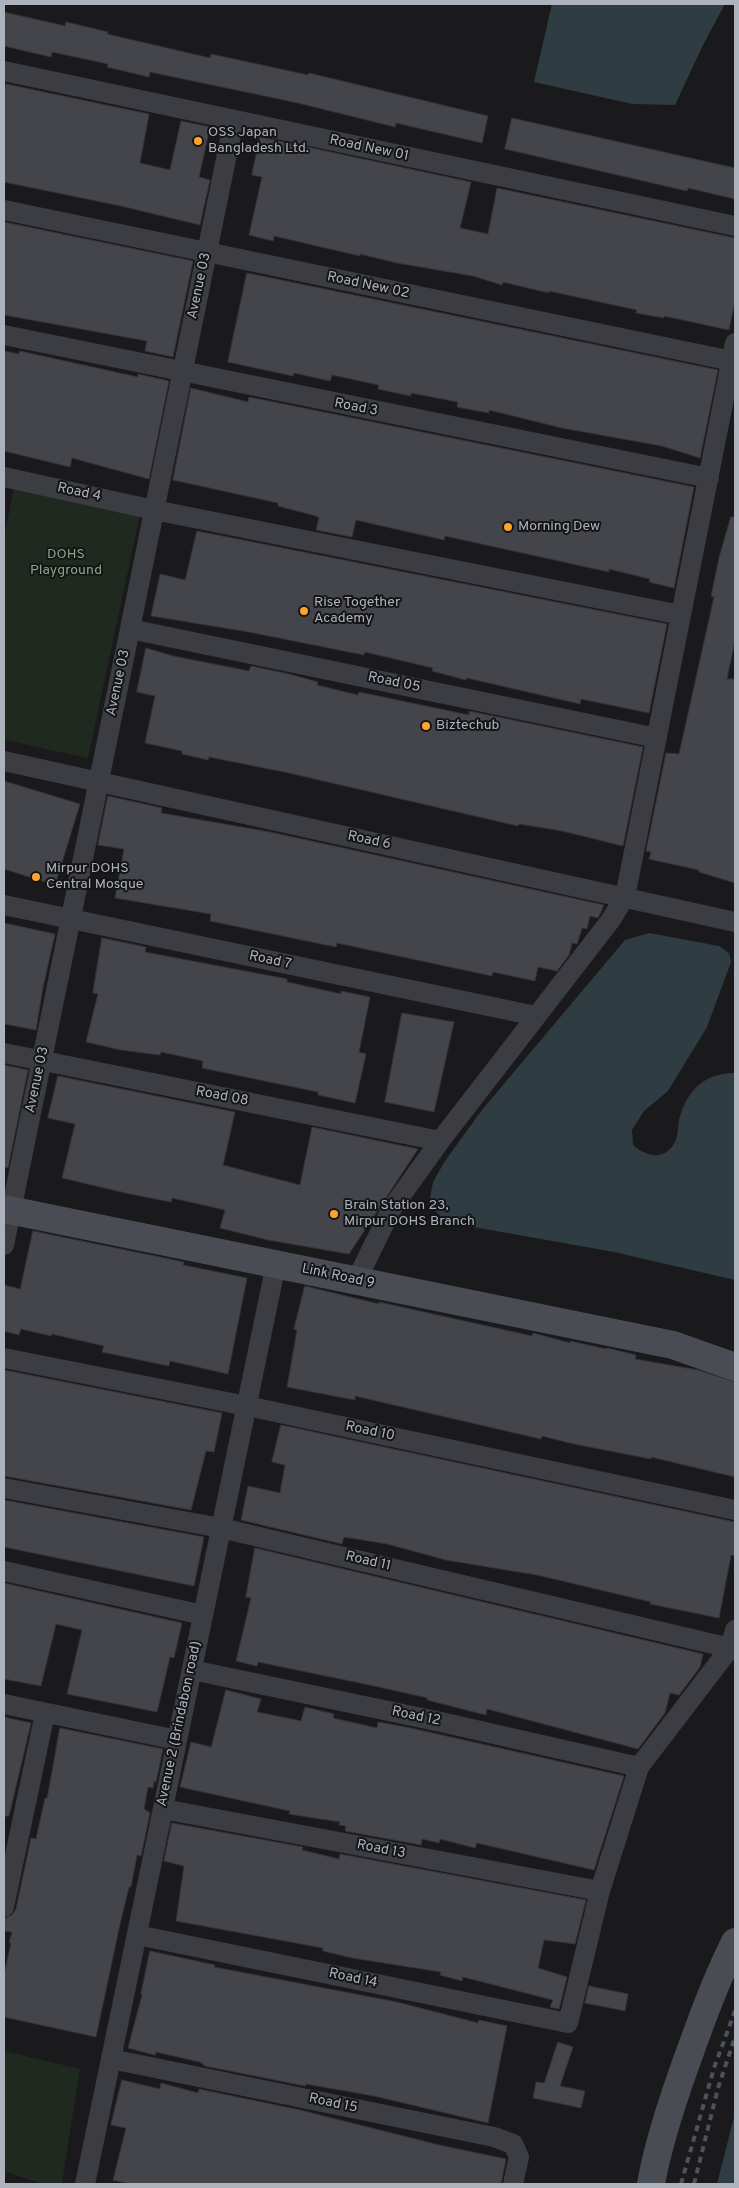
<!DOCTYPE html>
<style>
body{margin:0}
#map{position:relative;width:739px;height:2188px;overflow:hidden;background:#1a1a1d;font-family:Overpass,sans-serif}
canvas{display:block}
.frame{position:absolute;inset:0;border:5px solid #acb3bd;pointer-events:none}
</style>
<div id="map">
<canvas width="739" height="2188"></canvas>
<div class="frame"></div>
</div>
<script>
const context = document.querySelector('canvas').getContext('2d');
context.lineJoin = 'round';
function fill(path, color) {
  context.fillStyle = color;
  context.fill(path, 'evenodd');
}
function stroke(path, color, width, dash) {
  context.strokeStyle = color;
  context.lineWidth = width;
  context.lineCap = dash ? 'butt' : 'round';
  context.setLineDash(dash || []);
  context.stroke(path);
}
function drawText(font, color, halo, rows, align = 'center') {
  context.font = font + ' Overpass,sans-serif';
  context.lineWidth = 4;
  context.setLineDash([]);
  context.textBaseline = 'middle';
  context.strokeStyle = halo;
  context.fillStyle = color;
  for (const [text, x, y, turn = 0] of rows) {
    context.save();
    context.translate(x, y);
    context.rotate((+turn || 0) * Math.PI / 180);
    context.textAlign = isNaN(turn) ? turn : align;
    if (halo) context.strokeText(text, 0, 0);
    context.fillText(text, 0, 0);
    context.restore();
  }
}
const green = new Path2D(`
 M14 488 140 514 88 758 4 740V537Z
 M4 2051 80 2069 62 2183H40L4 2171Z`);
const water = new Path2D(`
 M552 4H725L703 45 675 105 632 104 534 82Z
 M649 933 719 946 729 953 731 962 707 1027 668 1091 644 1111 632 1130 633 1145C647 1157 665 1161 675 1142 678 1136 678 1127 679 1120 687 1090 704 1073 735 1073V1280L614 1252 468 1226 442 1217 434 1210 430 1198 433 1182 445 1161 482 1110 625 940Z
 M735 2113V2184H717Z`);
const building = new Path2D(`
 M4 12 65 26 66 22 108 32 107 34 210 58 211 54 308 75 309 73 488 116 482 143 396 123 395 127 298 103 150 72 149 77 107 67 108 64 52 52 51 57 4 46Z
 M6 84 149 114 140 163 170 170 181 121 210 127 199 177 210 180 200 225 121 206 4 182V93Z
 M512 118 735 168V199L688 188 687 191 505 149Z
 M260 137 471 182 460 228 488 234 497 188 735 238V300L729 330 664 316V318L636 313 637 310 549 291V293L503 282 502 285 473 276 397 263 360 254V256L274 236 273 241 249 235 262 177 252 175Z
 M4 222 193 261 173 357 145 351 147 341 4 315Z
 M247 273 718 370 700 458 662 446 562 428 489 410V413L457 407 458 402 411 393V396L378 389 379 385 332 375 330 381 294 373 293 376 228 362Z
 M4 351 19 354 20 351 138 377V374L169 381 149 479 72 458 70 467 4 451Z
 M191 388 248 402 249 397 694 487 674 588 649 582 650 579 609 569V572L445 536 444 540 356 520 352 537 316 530 319 518 316 516 278 506V503L173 480Z
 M731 517H735V640L727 679H735V883L699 872V870L649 859 651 852 646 851 666 753 679 754 714 597 711 596 719 558Z
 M197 531 667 624 649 713 581 699 580 704 467 678 466 680 432 671 433 668 365 652 364 655 249 632 151 616 160 574 185 580Z
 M146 648 173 656 249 671 251 666 289 674 318 682 317 685 358 695 359 692 469 715V711L643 747 623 846 562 831 519 824 518 826 289 773 209 757 208 760 182 754V751L145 743 155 696 137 692Z
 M4 781 80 804 55 885 4 869Z
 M108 796 162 808 161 813 270 832 604 905 598 918 590 916 587 929 582 928 577 944 572 943 569 955 557 971 538 967 535 981 493 972 492 976 337 943 336 947 210 921 211 914 115 898 124 849 98 845Z
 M4 923 55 934 43 987 36 1030 4 1024Z
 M102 938 146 947 145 952 287 979V982L341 994V991L370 997 359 1052 366 1054 355 1103 318 1095V1092L202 1068 203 1061 161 1052 160 1055 121 1050 86 1042 98 994 93 993Z
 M402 1013 454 1022 434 1112 385 1102Z
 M4 1065 28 1070 8 1168 4 1167Z
 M58 1076 235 1112 223 1165 300 1185 312 1127 418 1149 349 1254 268 1240 220 1228 225 1210 172 1198 171 1202 130 1194 62 1178 75 1124 48 1118Z
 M33 1231 184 1262 183 1265 247 1278 228 1374 170 1361 169 1366 102 1352 104 1346 52 1334 51 1336 21 1329 19 1335 4 1331V1285L20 1289Z
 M305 1286 379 1304V1302L532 1336 533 1333 570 1343V1341L606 1349 607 1348 636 1355 635 1359 698 1370 735 1382V1477L651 1457V1459L574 1444 542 1436 541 1439 355 1396V1400L287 1387 297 1330 294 1329Z
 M4 1370 222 1413 214 1452 206 1451 191 1510 4 1476Z
 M281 1425 735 1522V1556L731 1555 719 1618 650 1604 651 1602 537 1575 446 1560 387 1544 344 1537 342 1544 241 1520 248 1486 280 1493 285 1465 272 1462Z
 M4 1500 204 1537 194 1586 4 1547Z
 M255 1548 703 1654 700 1667 679 1695 670 1693 665 1713 638 1749 487 1709 486 1715 427 1700 428 1698 365 1684 258 1662 257 1666 236 1661 251 1598 246 1597Z
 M4 1583 182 1623 174 1658 170 1657 157 1712 67 1694 82 1630 56 1624 41 1686 4 1679Z
 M226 1690 261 1699 257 1712 301 1721 305 1707 334 1714 333 1718 377 1728 378 1722 406 1727 624 1776 594 1870 477 1843 475 1848 440 1839 439 1843 422 1839 421 1845 345 1831 346 1826 339 1825 340 1822 289 1814 290 1811 180 1787 191 1742 211 1747Z
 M4 1717 31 1723 9 1816H4Z
 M60 1728 163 1749 156 1782 154 1781 153 1788 148 1787 144 1809 150 1813 141 1856 137 1855 131 1887H129L120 1924 96 2037 4 2017V1975L11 1943H9L12 1932 4 1931V1919L12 1915 16 1909 31 1838 36 1839 45 1798H47Z
 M172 1823 303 1847 302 1850 339 1859 340 1854 586 1900 575 1944 544 1940 538 1968 567 1977 559 2009 550 2007 553 2000 463 1977 462 1981 440 1975 441 1972 352 1958 323 1951V1948L176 1921 184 1866 164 1861Z
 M150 1951 215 1965 214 1967 397 2002 478 2023 479 2020 507 2026 488 2123 374 2096 306 2084 305 2086 205 2066 200 2062 156 2052 155 2055 128 2048 142 1995 141 1994Z
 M589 1986 628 1994 625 2011 585 2003Z
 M558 2042 573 2047 560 2086 585 2091 581 2108 533 2098 536 2082 544 2083Z
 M122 2080 160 2089 161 2083 198 2093 199 2089 300 2110 439 2145 506 2159 501 2184H130L113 2180 126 2128 111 2125Z`);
const street = new Path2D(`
 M4 71 735 226
 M4 210 732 361
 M4 335 709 478
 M4 477 154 510 681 615
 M130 629 657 738
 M4 761 735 922
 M4 905 536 1016
 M4 1053 440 1141
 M4 1245 234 120
 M356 1281 392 1208 440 1141 610 921 625 897 735 343
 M4 1358 247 1406 735 1510
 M4 1488 221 1528 730 1648
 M4 1571 203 1615
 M192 1670 441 1722 639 1767
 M4 1704 177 1740
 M163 1809 600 1891
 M4 1907 45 1713
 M137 1935 568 2023 600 1891 639 1767 730 1648 735 1630
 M111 2059 494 2137 513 2144 519 2157 513 2184
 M85 2184 276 1264`);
const secondary = new Path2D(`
 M4 1209 673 1345 735 1367
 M651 2184C658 2144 671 2105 685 2066 700 2024 715 1982 735 1942`);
const rail = new Path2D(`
 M681 2184 714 2068 735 2011
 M694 2184 718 2088 735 2037`);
const markers = [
 [198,141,5,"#ffa330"],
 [508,527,5,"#ffa330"],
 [304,611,5,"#ffa330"],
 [426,726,5,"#ffa330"],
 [36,877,5,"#ffa330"],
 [334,1214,5,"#ffa330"]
];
const poiNames = [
 ["OSS Japan",208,133],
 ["Bangladesh Ltd.",208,149],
 ["Morning Dew",518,527],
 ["Rise Together",314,603],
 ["Academy",314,619],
 ["Biztechub",436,726],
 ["Mirpur DOHS",46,869],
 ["Central Mosque",46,885],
 ["Brain Station 23,",344,1206],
 ["Mirpur DOHS Branch",344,1222]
];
const streetNames = [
 ["Road New 01",369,149,12],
 ["Avenue 03",200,286,-78],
 ["Road New 02",368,286,12],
 ["Road 3",356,408,11],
 ["Road 4",79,493,12],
 ["Avenue 03",119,683,-78],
 ["Road 05",394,683,12],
 ["Road 6",369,841,12],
 ["Road 7",270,961,12],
 ["Avenue 03",38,1080,-78],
 ["Road 08",222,1097,11],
 ["Link Road 9",338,1277,12],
 ["Road 10",370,1432,12],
 ["Road 11",368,1562,13],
 ["Road 12",416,1717,12],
 ["Avenue 2 (Brindabon road)",180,1724,-78],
 ["Road 13",381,1850,11],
 ["Road 14",353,1979,12],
 ["Road 15",333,2104,12]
];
const parkNames = [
 ["DOHS",66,555],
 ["Playground",66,571]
];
fill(green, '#1f2920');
fill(water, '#2f3c42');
fill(building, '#44454a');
stroke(building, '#343439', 1);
stroke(street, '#3b3d42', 20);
stroke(secondary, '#494c52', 28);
stroke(rail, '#4e5157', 4, [6, 5]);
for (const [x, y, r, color] of markers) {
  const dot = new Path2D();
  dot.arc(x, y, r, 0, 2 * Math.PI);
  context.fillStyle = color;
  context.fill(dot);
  stroke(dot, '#151518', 2);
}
drawText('14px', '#acb3bd', '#151518', poiNames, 'left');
drawText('14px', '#acb3bd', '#151518', streetNames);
drawText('14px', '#84a982', '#151518', parkNames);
</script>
